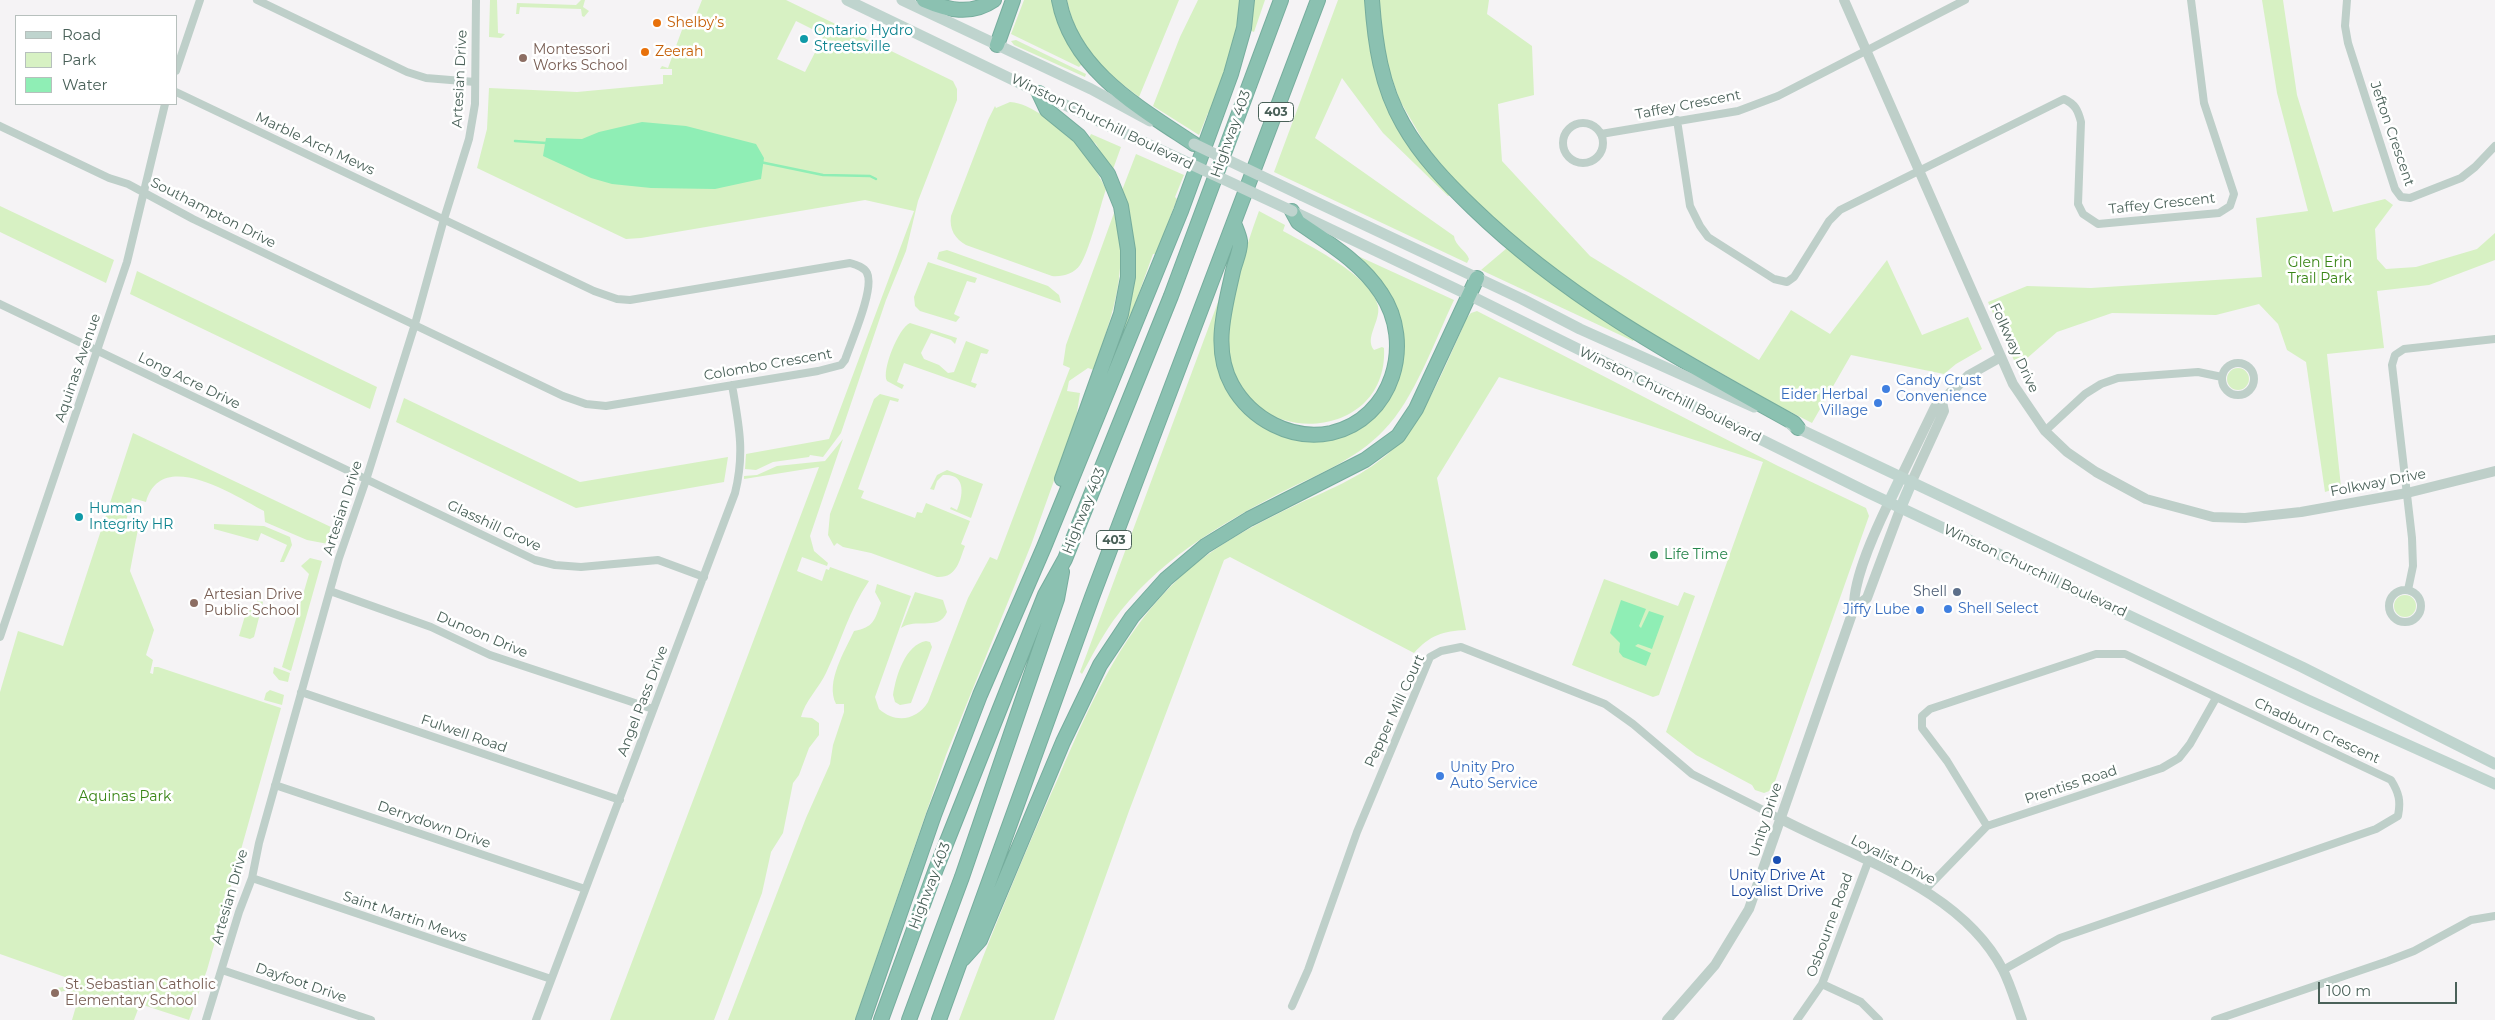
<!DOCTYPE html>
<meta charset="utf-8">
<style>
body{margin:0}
#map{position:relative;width:2495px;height:1020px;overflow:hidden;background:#f5f3f5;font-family:Montserrat,sans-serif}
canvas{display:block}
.legend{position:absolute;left:15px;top:15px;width:162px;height:90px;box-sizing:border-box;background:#fff;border:1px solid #b7c0bd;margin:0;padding:6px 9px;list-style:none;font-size:15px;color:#4a6159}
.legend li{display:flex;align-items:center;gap:10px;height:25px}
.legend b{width:25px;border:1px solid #b7c0bd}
.scale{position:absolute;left:2318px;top:982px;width:139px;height:22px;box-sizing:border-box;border:2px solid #4a6159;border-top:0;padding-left:6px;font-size:15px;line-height:18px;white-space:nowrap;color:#4a6159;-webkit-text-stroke:4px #fff;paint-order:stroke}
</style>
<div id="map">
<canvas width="2495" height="1020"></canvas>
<ul class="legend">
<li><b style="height:6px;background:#bfd4ce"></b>Road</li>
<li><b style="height:14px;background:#d7f1c3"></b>Park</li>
<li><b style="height:14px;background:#8feeb5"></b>Water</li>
</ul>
<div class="scale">100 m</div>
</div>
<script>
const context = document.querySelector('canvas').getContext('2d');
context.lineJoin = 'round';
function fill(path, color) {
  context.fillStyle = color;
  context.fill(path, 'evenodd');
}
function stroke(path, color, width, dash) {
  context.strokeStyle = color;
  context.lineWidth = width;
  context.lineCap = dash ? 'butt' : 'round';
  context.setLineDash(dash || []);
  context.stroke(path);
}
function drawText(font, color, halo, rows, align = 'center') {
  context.font = font + ' Montserrat,sans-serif';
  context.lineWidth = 5;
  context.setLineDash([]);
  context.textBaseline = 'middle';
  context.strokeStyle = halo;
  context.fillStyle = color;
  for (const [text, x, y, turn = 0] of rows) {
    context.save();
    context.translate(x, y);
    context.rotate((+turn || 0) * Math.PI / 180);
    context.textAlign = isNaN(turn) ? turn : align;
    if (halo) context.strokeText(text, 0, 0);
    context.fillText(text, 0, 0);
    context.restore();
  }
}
const green = new Path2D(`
 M490 0H497L498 33 505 34 501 38 489 37Z
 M581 0H585L583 7 589 11 584 17 582 16 581 9 520 7 519 14H516L517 3 576 5Z
 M702 0H786L953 81 957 89V100L918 201 906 251 886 300 841 433 823 457 810 455 809 457 773 462 756 470 745 469 746 454 829 439 914 211 865 200 641 238 626 239 477 168 487 129 489 88 577 92 663 84V75H672V69H660L662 66 668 68 683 27 677 25 678 22 685 24 694 20ZM796 21 824 35 805 72 777 59Z
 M1024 0H1053L1082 64 1079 67 1011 34Z
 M1067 0H1179L1139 97C1102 69 1077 47 1067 0Z
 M1198 0H1239C1239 38 1223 78 1210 113H1208L1199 135 1153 106 1180 37Z
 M1253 0H1265L1254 32 1249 30Z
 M1338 0H1367L1377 74 1451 195 1448 196 1383 133 1342 78 1315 138 1454 236C1455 246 1466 250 1469 259L1467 263 1274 172Z
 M1378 0H1489L1487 14 1532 46 1534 95 1498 104 1502 161 1590 256 1759 360 1791 310 1830 334 1887 260 1922 335 1968 317 1982 349 1956 364 1944 374 1851 355 1812 423 1777 405 1590 298 1511 236 1456 182 1427 147 1400 101 1383 53Z
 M2262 0H2283L2297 95 2333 212 2385 199 2393 205 2375 229 2377 259 2386 269 2416 267 2477 249 2495 233V260L2429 285 2377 291 2384 348 2327 354 2341 487 2325 492 2306 362 2287 350 2278 324 2259 304 2216 315 2112 313 2057 332 2017 367 1988 302 2027 286 2091 288 2262 277 2256 218 2308 211 2277 93Z
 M1016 40 1086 74 1085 77 1014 45 1011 41Z
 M1010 102C1033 104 1054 124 1070 139L1074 137 1083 147 1106 189C1100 207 1089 252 1080 265 1074 274 1062 277 1052 276L966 245C955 239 949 229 951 216L988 120 995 106 996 108Z
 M1091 134 1121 147 1112 172 1096 144 1089 138Z
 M1136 154 1184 175 1175 197 1177 199 1156 254H1153L1120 346 1116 344 1127 315 1135 266 1134 241 1121 193Z
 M0 206 114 260 106 283 0 232Z
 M1259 211 1285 225 1283 231C1308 245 1372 276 1378 306 1381 321 1364 338 1374 350L1382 347 1384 348C1389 445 1242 450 1229 356 1223 317 1245 249 1259 211Z
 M1114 213C1118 231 1122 249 1120 268 1118 303 1104 337 1094 370L1088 368 1069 381 1067 391 1080 393 1076 419 1031 545 946 755 855 1020H728L806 818 830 764 833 745 844 712V704H836C825 682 845 651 854 631 874 627 874 621 881 603L875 592 877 584 911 596 875 697 879 709C896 724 917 720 928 702L968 598 990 557 997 560 1070 368 1063 365 1066 345Z
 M1507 248 1565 294 1635 338 1633 341 1481 270Z
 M947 250 1048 286 1059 295 1061 303 937 259 939 252Z
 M1358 256 1454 300C1435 340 1414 400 1384 430 1356 460 1316 475 1280 493 1217 526 1156 562 1113 621 1101 638 1092 656 1082 674L1080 672 1221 294 1214 338 1217 365 1227 391 1235 403 1254 421 1288 437 1367 417 1402 341 1356 258Z
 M928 262 977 278 975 283 967 281 954 314 960 317 956 322 920 311 915 306 914 297Z
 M137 271 377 387 370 409 130 294Z
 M1477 311 1778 466 1866 508 1869 516 1772 790 1764 793 1755 790 1752 785 1696 755 1666 732 1763 462 1499 377 1437 478 1466 630C1443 631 1430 635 1414 653L1230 557 1224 560 1129 811 1054 1020H959C990 937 1023 856 1059 776 1090 705 1117 641 1172 585 1207 549 1254 525 1300 503 1331 489 1367 474 1392 450 1426 417 1444 368 1463 327L1461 325 1471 313Z
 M910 323 957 338 955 344 951 340 931 333 921 353 924 359 939 365 948 373 954 372 966 341 989 350 987 354 981 353 971 382 977 384 975 388 904 363 897 382 904 385 902 389 887 381C881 371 899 327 910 323Z
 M2227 379a11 11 0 1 1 22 0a11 11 0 1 1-22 0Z
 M880 394 899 399 898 402 890 400 858 489 864 491 861 498 915 518 917 512 922 513 926 503 970 521 961 544 965 546C959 561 957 578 937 577L871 553 843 547 837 543 834 546 828 535 830 514 874 399Z
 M404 398 580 482 728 457 724 482 576 508 396 422Z
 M133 433 333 528 328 544 307 540 265 522 264 511C235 496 161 447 146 502L132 498 125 525 138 529 130 571 154 630 146 655 153 660 150 673 153 674 154 667H158L281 708 207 970 189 1020 140 1004 134 1020H72L79 996 68 990 60 992 55 991 57 988 76 985 79 982 0 954V692L18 631 63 646Z
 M843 439 810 536 814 551 828 563 827 566 802 557 797 571 822 581 826 569 829 570 830 567 869 581C849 610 841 642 826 673 819 688 805 701 801 717L812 718 819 723V735L809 748 799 775 793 783 783 833 771 852 762 893 714 1020H610L819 467 744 479V476L757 475 777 466 825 461Z
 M947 470 983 484 971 518 950 509 951 507 957 510C963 496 967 473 943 475L937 481 934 490 930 489 937 475Z
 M214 524 264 526 290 537 292 545 284 562H280L287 545 261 533 258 541 214 529Z
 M310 558 322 561 291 671 282 667 309 574 301 566Z
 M1604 579 1678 606 1684 592 1695 596 1659 695 1653 697 1572 665Z
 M915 592 943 600 947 612C939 632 916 617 901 628Z
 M2394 606a11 11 0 1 1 22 0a11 11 0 1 1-22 0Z
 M258 599 263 602 254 637 250 639 239 636 247 609 254 611Z
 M926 641 930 642 932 647 911 703 900 705 895 702 893 695C896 676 905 645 926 641Z
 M274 667 290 673 288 682 279 680 273 673Z
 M270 690 284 695 282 705 264 700 266 693Z`);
const water = new Path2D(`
 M642 122 686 126 756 144 764 158 761 179 715 189 651 188 612 184 591 178 543 156 546 138 582 139 599 132Z
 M1621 600 1646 609 1639 626 1641 628 1649 611 1664 616 1652 649 1638 644 1635 646 1651 653 1646 666 1623 657 1619 652 1620 643 1610 633Z`);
const stream = new Path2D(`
 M515 141 546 143
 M760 162 823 175 870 176 876 179`);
const minor = new Path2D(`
 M257 0 407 72 426 78 475 82
 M2347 0 2345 26 2348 43 2395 189 2401 197 2410 198 2461 178 2475 167 2495 146
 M176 71 200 0
 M1677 120 1690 206 1700 226 1708 237 1774 279 1787 282 1794 277 1829 221 1840 210 2064 99C2075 104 2078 110 2081 122L2078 204 2083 214 2098 224 2219 213 2230 206 2234 194 2204 103 2191 0
 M1563 143a20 20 0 1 1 40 0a20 20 0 1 1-40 0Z
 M0 126 109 178 128 184 193 219 563 396 586 404 606 406 818 371 841 365 845 360C851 342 875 288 867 273 864 267 857 265 850 263L630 300 617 299 594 291 176 92
 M1601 134 1738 111 1778 96 1965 0
 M0 304 535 560 555 565 581 567 658 560 704 577
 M2222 379a16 16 0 1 1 32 0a16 16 0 1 1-32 0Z
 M2045 431 2085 394 2101 384 2118 378 2198 372 2222 377
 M2389 606a16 16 0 1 1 32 0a16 16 0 1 1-32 0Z
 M2408 590 2413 566 2412 538 2392 365 2395 355 2404 349 2495 339
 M330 591 431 627 490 655 653 709
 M0 637 127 262 165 104
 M301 692 620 800
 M275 785 585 889
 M1987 826 1947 761 1922 728V716L1930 709 2096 654H2125L2391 780C2399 793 2401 801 2398 816L2376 829 2060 938 2003 970
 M252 878 551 979
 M1925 890 1987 826 2162 768 2179 758 2190 744 2216 698
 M222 970 371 1020
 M1822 984 1861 1002 1879 1020
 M1292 1006 1308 970 1357 832 1430 657 1441 651 1461 647 1605 704 1633 724 1692 774 1781 819
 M206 1020 239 912 252 878 259 843 339 558 366 480 415 324 444 219 469 139 475 104 476 0
 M536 1020 735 493C745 453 739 425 732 385
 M1797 1020 1822 984 1868 862
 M2215 1020 2388 961 2414 951 2471 920 2495 916`);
const tertiary = new Path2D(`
 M1844 0 2013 384 2045 431 2067 452 2096 472 2146 499 2213 517 2245 518 2301 512 2407 493 2495 471
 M1901 477 1935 407 1969 375 2001 357
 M1912 481 1944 411 1942 402
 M1854 608 1867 598 1901 507
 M1781 819C1857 859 1961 889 2003 970 2011 986 2016 1004 2022 1020
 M1667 1020 1715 965 1749 909 1854 608C1853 578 1876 529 1889 502`);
const secondary = new Path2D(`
 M847 0 1111 127
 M902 0 1091 89 1150 121
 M1301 195 1522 299 1580 329 1754 407
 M1292 211 1475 298 1867 492 2308 700 2495 784
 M1791 425 2302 667 2495 764
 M1889 502 1901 477
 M1901 507 1912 481`);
const motorway = new Path2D(`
 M924 0C947 10 971 16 994 0
 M1059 0C1072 70 1140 108 1194 144
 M1372 0C1375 43 1381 86 1403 124 1421 156 1447 183 1473 208 1568 300 1679 359 1794 423L1798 428
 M997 45 1013 0
 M1039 93 1047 110 1079 136 1108 174 1121 206 1128 250V277L1121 314 1062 479
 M1234 223C1236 229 1239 235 1240 241 1241 250 1235 262 1233 271 1225 308 1212 349 1232 385 1251 419 1291 441 1331 433 1393 419 1415 343 1381 293 1361 262 1328 243 1298 222L1292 211
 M963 959 980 940 1063 742 1100 665 1132 617 1166 579 1205 546 1249 519 1365 460 1398 436 1416 409 1477 278
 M863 1020 934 815 980 695 1044 547 1181 211 1231 74 1244 28 1247 0
 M881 1020 936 869 1045 595 1065 559 1171 296 1281 0
 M909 1020 962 877 1057 599 1062 572
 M939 1020 1092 597 1318 0`);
const secondaryBridge = new Path2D(`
 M1111 127 1292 211
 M1194 144 1301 195`);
const markers = [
 [657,23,5,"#e8710a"],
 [804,39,5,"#0f9aa8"],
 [645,52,5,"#e8710a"],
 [523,58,5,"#8d6e63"],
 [1886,389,5,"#3f7fe0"],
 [1878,403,5,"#3f7fe0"],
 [79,517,5,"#0f9aa8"],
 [1654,555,5,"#2e9e5b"],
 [1957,592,5,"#5c6f8a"],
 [194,603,5,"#8d6e63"],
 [1948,609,5,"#3f7fe0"],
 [1920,610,5,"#3f7fe0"],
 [1440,776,5,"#3f7fe0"],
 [1777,860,5,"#1a4fb4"],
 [55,993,5,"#8d6e63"]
];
const shields = [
 [1276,112,35],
 [1114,540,35]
];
const shieldNames = [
 ["403",1276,112],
 ["403",1114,540]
];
const foodNames = [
 ["Shelby’s",667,23],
 ["Zeerah",655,52]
];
const cultureNames = [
 ["Ontario Hydro",814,31],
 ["Streetsville",814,47],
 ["Human",89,509],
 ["Integrity HR",89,525]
];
const educationNames = [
 ["Montessori",533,50],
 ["Works School",533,66],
 ["Artesian Drive",204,595],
 ["Public School",204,611],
 ["St. Sebastian Catholic",65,985],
 ["Elementary School",65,1001]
];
const streetNames = [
 ["Artesian Drive",460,79,-87],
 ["Taffey Crescent",1688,105,-11],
 ["Winston Churchill Boulevard",1102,122,26],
 ["Highway 403",1231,134,-70],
 ["Jefton Crescent",2392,134,71],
 ["Marble Arch Mews",315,144,25],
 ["Taffey Crescent",2162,204,-6],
 ["Southampton Drive",213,213,27],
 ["Folkway Drive",2014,348,65],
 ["Colombo Crescent",768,365,-10],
 ["Aquinas Avenue",78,368,-71],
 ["Long Acre Drive",189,381,26],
 ["Winston Churchill Boulevard",1670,395,26],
 ["Folkway Drive",2378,483,-11],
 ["Artesian Drive",343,508,-72],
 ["Highway 403",1084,511,-68],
 ["Glasshill Grove",494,526,25],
 ["Winston Churchill Boulevard",2035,571,25],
 ["Dunoon Drive",482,635,23],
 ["Angel Pass Drive",643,701,-69],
 ["Pepper Mill Court",1395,711,-65],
 ["Chadburn Crescent",2317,731,25],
 ["Fulwell Road",464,734,19],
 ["Prentiss Road",2071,785,-18],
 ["Unity Drive",1766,820,-72],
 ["Derrydown Drive",434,825,19],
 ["Loyalist Drive",1893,860,27],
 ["Highway 403",930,886,-69],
 ["Artesian Drive",230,897,-74],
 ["Saint Martin Mews",405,917,19],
 ["Osbourne Road",1830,925,-70],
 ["Dayfoot Drive",301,983,19]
];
const parkNames = [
 ["Glen Erin",2320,263],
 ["Trail Park",2320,279],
 ["Aquinas Park",125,797]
];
const shopNames = [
 ["Candy Crust",1896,381],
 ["Convenience",1896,397],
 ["Eider Herbal",1868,395,"right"],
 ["Village",1868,411,"right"],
 ["Shell Select",1958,609],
 ["Jiffy Lube",1910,610,"right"],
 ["Unity Pro",1450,768],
 ["Auto Service",1450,784]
];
const leisureNames = [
 ["Life Time",1664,555]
];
const serviceNames = [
 ["Shell",1947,592]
];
const transitNames = [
 ["Unity Drive At",1777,876],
 ["Loyalist Drive",1777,892]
];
fill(green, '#d7f1c3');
fill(water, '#8feeb5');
stroke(stream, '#8feeb5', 2.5);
stroke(motorway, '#76ad9d', 16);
stroke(minor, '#becfc9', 8);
stroke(tertiary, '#becfc9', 10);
stroke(secondary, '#bfd4ce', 11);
stroke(motorway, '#8bc1b1', 14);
stroke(secondaryBridge, '#bfd4ce', 11);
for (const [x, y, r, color] of markers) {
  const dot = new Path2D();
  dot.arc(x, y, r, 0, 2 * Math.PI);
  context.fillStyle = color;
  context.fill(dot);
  stroke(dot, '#fff', 2);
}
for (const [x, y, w] of shields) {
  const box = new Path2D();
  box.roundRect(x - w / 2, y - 9.5, w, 19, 4);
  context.fillStyle = '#fff';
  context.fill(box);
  stroke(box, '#4a6159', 1);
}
drawText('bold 12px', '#4a6159', null, shieldNames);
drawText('14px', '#c56008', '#fff', foodNames, 'left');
drawText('14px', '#0d838f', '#fff', cultureNames, 'left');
drawText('14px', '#785e54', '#fff', educationNames, 'left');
drawText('14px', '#4a6159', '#fff', streetNames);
drawText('14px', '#3a8617', '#fff', parkNames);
drawText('14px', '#366cbe', '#fff', shopNames, 'left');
drawText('14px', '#27864d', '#fff', leisureNames, 'left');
drawText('14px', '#4e5e75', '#fff', serviceNames, 'right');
drawText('14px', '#164399', '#fff', transitNames);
</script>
